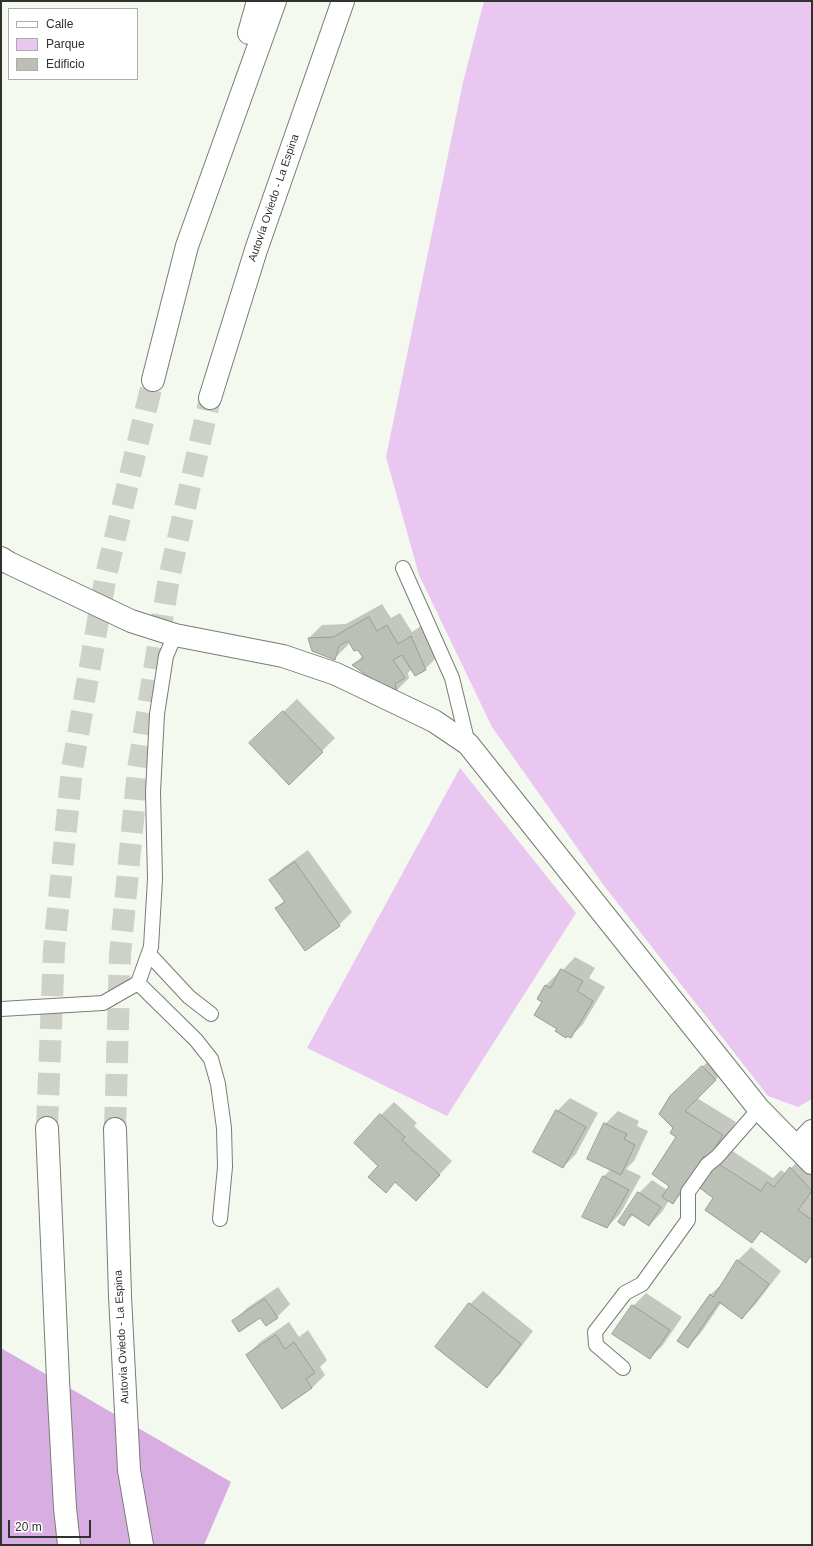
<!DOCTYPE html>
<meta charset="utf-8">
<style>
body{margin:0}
#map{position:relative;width:813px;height:1546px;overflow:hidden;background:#f4f9ef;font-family:Arial,sans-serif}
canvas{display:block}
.frame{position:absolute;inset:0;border:2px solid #30322e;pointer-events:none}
.legend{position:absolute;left:8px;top:8px;width:130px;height:72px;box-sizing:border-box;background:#fff;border:1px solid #acadab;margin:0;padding:5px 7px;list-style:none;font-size:12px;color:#30322e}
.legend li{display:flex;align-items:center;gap:8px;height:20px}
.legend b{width:20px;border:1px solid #acadab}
.scale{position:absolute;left:8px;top:1520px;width:83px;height:18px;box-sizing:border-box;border:2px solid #30322e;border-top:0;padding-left:5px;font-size:12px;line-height:14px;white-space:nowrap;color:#30322e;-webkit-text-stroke:3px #fff;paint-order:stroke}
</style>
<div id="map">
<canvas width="813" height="1546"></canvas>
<div class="frame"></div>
<ul class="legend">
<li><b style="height:5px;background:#fff"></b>Calle</li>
<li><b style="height:11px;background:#e9c7f1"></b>Parque</li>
<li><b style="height:11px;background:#bbc0b7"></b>Edificio</li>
</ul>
<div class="scale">20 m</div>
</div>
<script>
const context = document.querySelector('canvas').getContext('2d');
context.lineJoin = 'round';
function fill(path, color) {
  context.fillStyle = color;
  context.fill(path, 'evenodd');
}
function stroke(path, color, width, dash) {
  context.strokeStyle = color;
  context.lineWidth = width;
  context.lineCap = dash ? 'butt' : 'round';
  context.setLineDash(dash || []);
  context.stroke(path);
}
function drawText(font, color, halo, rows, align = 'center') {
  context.font = font + ' Arial,sans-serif';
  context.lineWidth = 3.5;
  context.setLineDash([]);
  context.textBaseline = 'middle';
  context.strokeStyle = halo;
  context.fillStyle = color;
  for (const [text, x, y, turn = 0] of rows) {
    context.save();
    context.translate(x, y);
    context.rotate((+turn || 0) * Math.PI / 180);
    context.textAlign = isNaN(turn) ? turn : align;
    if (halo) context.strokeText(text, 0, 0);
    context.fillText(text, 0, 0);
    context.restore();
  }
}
const green = new Path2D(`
 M484 1H812V1099L798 1107 768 1096 602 883 492 727 419 575 386 457 463 82Z
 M460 768 576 913 447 1116 307 1048Z`);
const forest = new Path2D(`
 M1 1348 231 1482 204 1545H1Z`);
const shadow = new Path2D(`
 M382 604 391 618 400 613 412 632 424 624 438 656 425 669H412L408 673 409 678 396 691 353 665 363 656 358 649 349 641 348 645 335 658 309 638 322 625 346 624Z
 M297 699 335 738 322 751 264 730Z
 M308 850 352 912 339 925 276 908 285 900 270 880 283 868Z
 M575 957 595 968 589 978 605 987 583 1024 570 1037 558 1029 543 1001 538 998 546 985 559 972 560 973Z
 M716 1054 728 1067 697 1098 736 1122 721 1144 686 1189 673 1202 669 1200 662 1212 649 1225 634 1214 624 1224 639 1193 652 1180 667 1190 670 1185 677 1137 674 1128 685 1083Z
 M570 1098 598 1113 576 1154 563 1167 557 1111Z
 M394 1102 417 1123 414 1126 452 1161 429 1186 381 1115Z
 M618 1111 639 1121 637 1126 648 1131 634 1161 626 1169 641 1176 620 1214 607 1227 603 1177 611 1169 605 1124Z
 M731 1150 773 1178 781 1170 786 1174 803 1155 812 1164V1193L810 1196 812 1198V1255L806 1262 762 1231 751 1241 715 1198 718 1163Z
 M751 1247 781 1271 755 1305 742 1318 722 1302 700 1334 687 1347 710 1295 724 1282 738 1260Z
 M278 1287 290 1304 277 1317 260 1316 234 1321 247 1308Z
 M483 1291 533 1331 500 1374 487 1386 470 1304Z
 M646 1293 682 1317 663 1345 650 1358 633 1306Z
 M289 1322 299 1337 308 1330 327 1360 320 1367 325 1375 312 1388 247 1355 260 1342Z`);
const building = new Path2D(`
 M369 617 377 631 387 625 398 644 411 636 426 670 415 676 402 655 393 660 405 678 395 684 397 692 380 685 352 665 363 658 358 650 354 651 348 641 339 646 335 660 312 651 308 638 333 637Z
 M283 711 323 752 289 785 249 743Z
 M295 862 340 926 305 951 275 908 285 902 269 880Z
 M561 969 583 981 577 991 593 1001 571 1038 567 1036 566 1038 555 1031 557 1029 534 1015 542 1002 537 999 545 985 550 988Z
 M702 1066 716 1080 685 1111 723 1135 709 1158 704 1156 673 1204 662 1197 669 1186 652 1174 676 1137 670 1133 673 1128 659 1114 670 1096Z
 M556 1110 586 1127 563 1168 533 1152Z
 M380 1114 405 1137 402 1140 440 1175 416 1201 395 1182 386 1193 368 1177 378 1166 354 1143Z
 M604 1123 627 1134 624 1139 635 1145 621 1175 587 1159Z
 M717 1163 761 1191 767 1182 774 1187 790 1167 812 1191 798 1210 812 1220V1254L806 1263 761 1231 752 1243 705 1210 713 1198 700 1188Z
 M603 1176 629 1190 607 1228 582 1217Z
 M638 1192 661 1207 649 1226 631 1214 624 1226 618 1222Z
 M737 1260 769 1284 742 1319 719 1302 688 1348 677 1341 710 1294 713 1297Z
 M265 1299 278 1318 266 1326 260 1318 239 1332 232 1321Z
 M469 1303 521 1344 487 1388 435 1347Z
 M632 1305 670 1330 650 1359 612 1334Z
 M276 1335 285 1349 294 1342 315 1373 306 1379 312 1388 282 1409 246 1355Z`);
const motorwayTunnel = new Path2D(`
 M47 1128 54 949 72 769 106 575 153 380
 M115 1129 120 955 138 769 169 578 210 398`);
const service = new Path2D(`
 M403 568 452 678 468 744
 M149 954 189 997 211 1014
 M138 983 196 1040 211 1059 218 1084 224 1128 225 1167 220 1219
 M1 1009 103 1003 138 983 151 947 155 879 153 792 157 714 166 656 175 635
 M623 1368 596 1345 595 1332 625 1293 642 1284 688 1220V1192L707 1165 717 1157 759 1109`);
const minor = new Path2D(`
 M1 558 9 563 131 621 175 635 283 656 336 674 434 721 468 744 759 1109 812 1163
 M797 1147 812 1131`);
const motorway = new Path2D(`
 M249 33 258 1
 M153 380 187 246 275 1
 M210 398 256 250 343 1
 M47 1128 58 1380 65 1508 69 1545
 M115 1129 120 1296 129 1470 142 1545`);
const streetNames = [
 ["Autovía Oviedo - La Espina",274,198,-71],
 ["Autovía Oviedo - La Espina",122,1337,-93]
];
fill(green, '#e9c7f1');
fill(forest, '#d8aee2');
fill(shadow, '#0003');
fill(building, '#bbc0b7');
stroke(building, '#989d94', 1);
stroke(motorwayTunnel, '#cdd1c8', 22, [22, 11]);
stroke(service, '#787d74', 16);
stroke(minor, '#787d74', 24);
stroke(motorway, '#787d74', 24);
stroke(service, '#fff', 14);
stroke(minor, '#fff', 22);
stroke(motorway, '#fff', 22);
drawText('11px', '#30322e', '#fff', streetNames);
</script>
